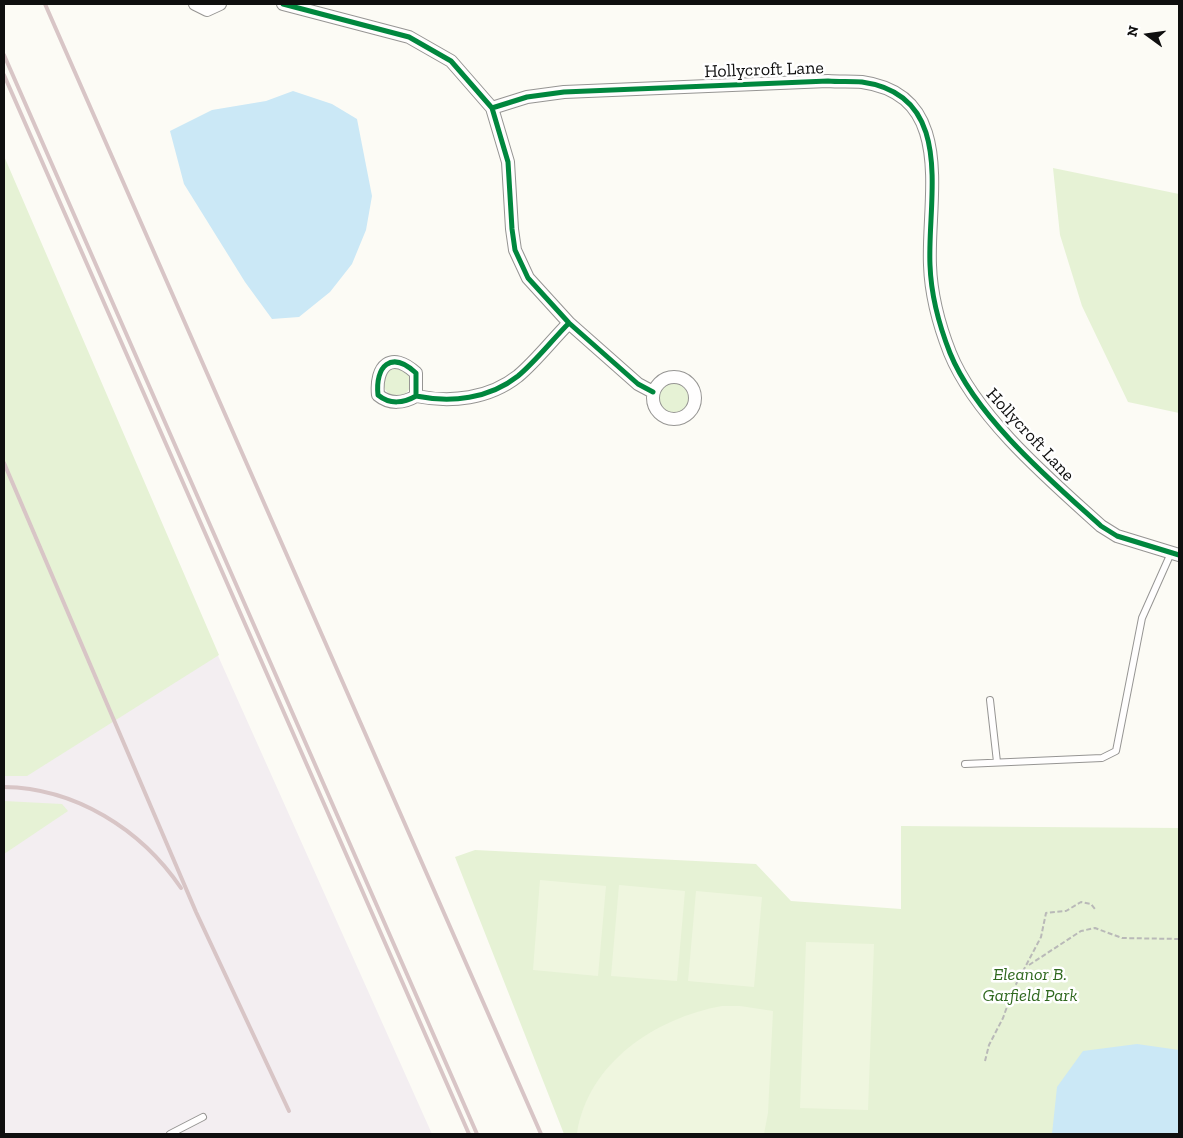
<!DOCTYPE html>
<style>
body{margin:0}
#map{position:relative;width:1183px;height:1138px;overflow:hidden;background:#fcfbf5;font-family:"Zilla Slab",serif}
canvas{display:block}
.frame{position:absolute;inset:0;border:5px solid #0f0f0f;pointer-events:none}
.north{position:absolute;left:1123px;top:10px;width:50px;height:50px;-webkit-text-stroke:4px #fff;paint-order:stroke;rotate:284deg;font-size:14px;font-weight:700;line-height:20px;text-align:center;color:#0f0f0f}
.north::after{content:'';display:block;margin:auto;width:18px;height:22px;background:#0f0f0f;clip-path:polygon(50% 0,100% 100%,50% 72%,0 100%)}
</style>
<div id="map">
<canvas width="1183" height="1138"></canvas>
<div class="frame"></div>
<div class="north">N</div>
</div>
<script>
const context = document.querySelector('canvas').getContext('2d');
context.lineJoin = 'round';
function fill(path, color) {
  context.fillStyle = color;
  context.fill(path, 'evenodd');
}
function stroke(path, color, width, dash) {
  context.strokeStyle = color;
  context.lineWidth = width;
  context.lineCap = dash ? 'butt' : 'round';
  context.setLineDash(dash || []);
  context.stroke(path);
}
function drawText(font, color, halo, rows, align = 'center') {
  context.font = font + ' "Zilla Slab",serif';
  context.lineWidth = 5;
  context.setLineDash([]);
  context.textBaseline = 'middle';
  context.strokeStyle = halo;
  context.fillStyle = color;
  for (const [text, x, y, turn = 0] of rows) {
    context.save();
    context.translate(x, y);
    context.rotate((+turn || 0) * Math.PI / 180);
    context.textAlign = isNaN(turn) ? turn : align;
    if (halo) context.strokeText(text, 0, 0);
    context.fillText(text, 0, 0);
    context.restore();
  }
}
const industrial = new Path2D(`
 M4 167 66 316 432 1134H4Z`);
const green = new Path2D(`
 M4 156 219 655 27 776H4Z
 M1053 168 1179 194V413L1128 402 1082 306 1060 235Z
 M383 382a14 14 0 1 1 28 0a14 14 0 1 1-28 0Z
 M659 398a15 15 0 1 1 30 0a15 15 0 1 1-30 0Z
 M4 801 62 804 68 811 4 854Z
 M901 826 1179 828V1134H564L455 857 475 850 756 864 791 901 901 909Z`);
const pitch = new Path2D(`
 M540 880 606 886 598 976 533 970Z
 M619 885 685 891 677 981 611 976Z
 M696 891 762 897 754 987 688 981Z
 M806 942 874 944 868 1110 800 1108Z
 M722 1006H740L773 1011 768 1113 764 1134H577C588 1062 656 1018 722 1006Z`);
const water = new Path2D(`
 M293 91 332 104 357 119 372 196 366 230 352 264 330 292 299 317 272 319 245 282 184 184 170 131 212 110 266 101Z
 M1137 1044 1179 1050V1134H1052L1057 1087 1083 1051Z`);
const path = new Path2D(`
 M1029 965 1081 931 1095 928 1122 938 1179 939
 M985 1061 989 1045 1003 1018 1013 990 1041 937 1046 913 1066 911 1081 902 1091 904 1095 909`);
const service = new Path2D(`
 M990 700 997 762
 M965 764 1102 758 1116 751 1142 618 1171 553
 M170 1134 203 1117`);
const minor = new Path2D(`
 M195 4 207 10 220 4
 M283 4 409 37 451 61 492 108 508 162 512 229 515 250 528 278 569 323 638 384 653 392
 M492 108 527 97 564 92 828 81C839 82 851 81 862 82 957 95 927 199 930 265 931 295 939 325 950 353 976 417 1050 480 1101 526L1117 536 1179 555
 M653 398a21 21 0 1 1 42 0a21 21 0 1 1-42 0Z
 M416 396V373C391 350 375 366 378 395 390 405 404 403 416 396 451 403 489 399 518 376 536 361 552 340 569 323`);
const rail = new Path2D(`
 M45 4 541 1134
 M4 55 477 1134
 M4 75 469 1134
 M4 463 196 912 289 1111
 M4 787C75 788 141 829 181 888`);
const cycleway = new Path2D(`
 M283 4 409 37 451 61 492 108 508 162 512 229 515 250 528 278 569 323 638 384 653 392
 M492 108 527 97 564 92 828 81C839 82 851 81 862 82 957 95 927 199 930 265 931 295 939 325 950 353 976 417 1050 480 1101 526L1117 536 1179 555
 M416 396V373C391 350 375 366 378 395 390 405 404 403 416 396 451 403 489 399 518 376 536 361 552 340 569 323`);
const streetNames = [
 ["Hollycroft Lane",764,70,-2],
 ["Hollycroft Lane",1030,435,47]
];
const parkNames = [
 ["Eleanor B.",1030,975],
 ["Garfield Park",1030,996]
];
fill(industrial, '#f3eef1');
fill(green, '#e6f2d5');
fill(pitch, '#eff6df');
fill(water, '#cbe8f6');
stroke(service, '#969593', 8);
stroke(minor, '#969593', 14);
stroke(path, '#b9b9b8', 2, [5, 2.5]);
stroke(service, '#fffefe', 6);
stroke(minor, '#fffefe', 12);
stroke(rail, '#d8c5c6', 4);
stroke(cycleway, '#00873e', 5);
drawText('18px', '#0f0f0f', '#fff', streetNames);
drawText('italic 18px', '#2f681e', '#fff', parkNames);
</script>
